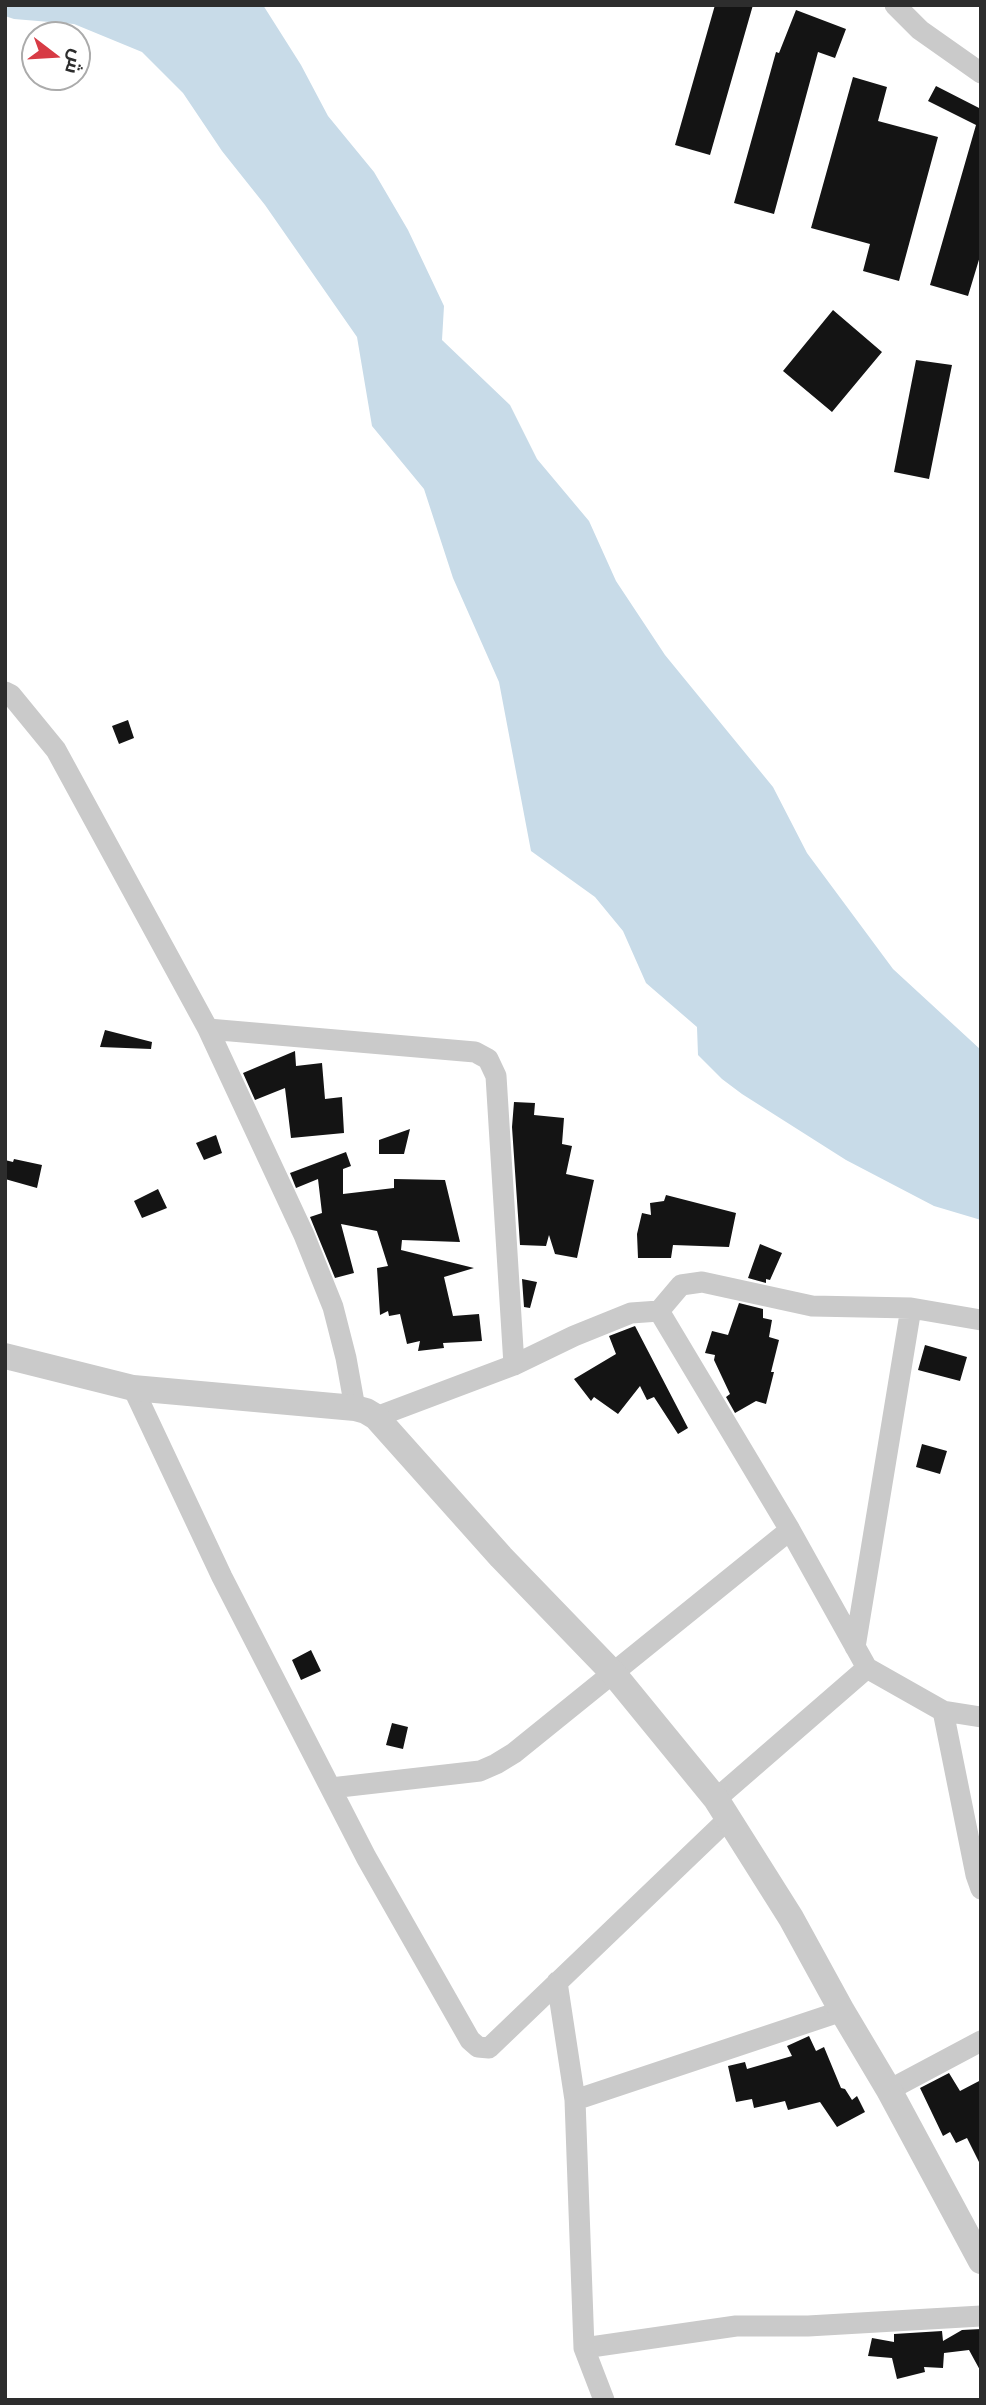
<!DOCTYPE html>
<meta charset="utf-8">
<style>
body{margin:0}
#map{position:relative;width:986px;height:2405px;overflow:hidden;background:#fff;font-family:Karla,Cairo,sans-serif}
canvas{display:block}
.frame{position:absolute;inset:0;border:7px solid #2d2d2d;pointer-events:none}
.north{position:absolute;left:21px;top:21px;width:70px;height:70px;box-sizing:border-box;background:#fff;border:2px solid #ababab;border-radius:50%;rotate:107deg;font-size:19px;font-weight:700;line-height:28px;text-align:center;color:#2d2d2d}
.north::after{content:'';display:block;margin:auto;width:24px;height:32px;background:#d73b45;clip-path:polygon(50% 0,100% 100%,50% 72%,0 100%)}
</style>
<div id="map">
<canvas width="986" height="2405"></canvas>
<div class="frame"></div>
<div class="north">ش</div>
</div>
<script>
const context = document.querySelector('canvas').getContext('2d');
context.lineJoin = 'round';
function fill(path, color) {
  context.fillStyle = color;
  context.fill(path, 'evenodd');
}
function stroke(path, color, width, dash) {
  context.strokeStyle = color;
  context.lineWidth = width;
  context.lineCap = dash ? 'butt' : 'round';
  context.setLineDash(dash || []);
  context.stroke(path);
}
const water = new Path2D(`
 M5 5H263L301 65 328 116 374 172 408 230 444 306 442 340 510 405 537 459 589 521 616 581 665 655 773 787 807 853 893 969 981 1050V1220L934 1206 846 1160 742 1094 722 1079 698 1055 697 1027 646 983 623 931 595 897 531 851 499 682 453 578 424 489 372 426 357 337 265 205 222 151 183 93 142 52 74 24 14 19 5 16Z`);
const building = new Path2D(`
 M715 5H753L710 155 675 145Z
 M796 10 846 29 835 58 818 52 774 214 734 203 776 52 779 53Z
 M853 77 887 87 878 121 938 137 899 281 863 271 870 244 811 228Z
 M936 86 981 109V253L968 296 930 285 976 125 928 101Z
 M833 310 882 352 832 412 783 371Z
 M916 360 952 365 929 479 894 472Z
 M128 720 134 738 119 744 112 726Z
 M105 1030 152 1042 151 1049 100 1047Z
 M295 1051 296 1066 322 1063 325 1099 342 1097 344 1133 291 1138 285 1088 255 1100 243 1073Z
 M514 1102 535 1103 534 1115 564 1118 562 1144 572 1146 566 1174 594 1180 577 1258 555 1254 549 1235 546 1246 520 1245 512 1127Z
 M410 1129 404 1154H379V1140Z
 M216 1135 222 1153 204 1160 196 1143Z
 M346 1152 351 1166 343 1169V1194L394 1188V1179L445 1180 460 1242 402 1240 401 1250 474 1268 444 1277 453 1316 479 1314 482 1341 443 1343 444 1348 418 1351 420 1341 407 1344 400 1314 389 1316 388 1311 380 1315 377 1268 388 1266 377 1231 341 1224 354 1273 335 1278 310 1217 322 1213 318 1179 296 1188 290 1173Z
 M14 1159 42 1165 37 1188 5 1179V1160L13 1162Z
 M158 1189 167 1208 142 1218 134 1201Z
 M666 1195 736 1213 729 1247 673 1245 671 1258H638L637 1234 642 1213 651 1215 650 1203 664 1201Z
 M760 1244 782 1253 770 1280 766 1279V1283L748 1278Z
 M522 1279 537 1282 530 1308 524 1307Z
 M739 1303 763 1309V1318L772 1320 769 1337 779 1340 771 1372H774L766 1404 756 1401 735 1413 726 1397 730 1394 714 1360 715 1355 705 1353 712 1331 728 1335Z
 M635 1326 688 1428 678 1434 654 1397 647 1400 640 1386 618 1414 594 1397 591 1401 574 1379 616 1354 609 1336Z
 M925 1345 967 1357 960 1381 918 1370Z
 M922 1444 947 1451 940 1474 916 1467Z
 M311 1650 321 1671 301 1680 292 1660Z
 M392 1723 408 1727 403 1749 386 1745Z
 M809 2036 816 2051 824 2047 841 2088 845 2089 852 2100 857 2096 865 2112 837 2127 820 2102 788 2110 785 2101 754 2108 752 2099 736 2102 728 2066 745 2062 747 2069 792 2056 787 2046Z
 M949 2073 960 2091 981 2080V2166L967 2138 956 2143 950 2132 943 2136 920 2088Z
 M981 2329V2372L969 2350 944 2353 943 2368 924 2367 925 2372 897 2379 892 2358 868 2356 872 2338 894 2342V2334L942 2331 943 2341 962 2330Z`);
const minor = new Path2D(`
 M895 5 920 30 981 73
 M5 692 11 695 56 750 208 1029 304 1235 333 1307 346 1358 355 1408
 M208 1029 475 1052 488 1059 496 1076 514 1365
 M659 1311 790 1530 867 1668 943 1711 981 1717
 M133 1388 222 1577 366 1857 470 2040 478 2047 489 2048 728 1819
 M376 1417 514 1365 574 1336 631 1313 659 1311 681 1285 702 1282 812 1306 911 1308 981 1320
 M855 1647 911 1308
 M943 1711 976 1875 981 1889
 M331 1788 480 1771 496 1764 514 1753 790 1530
 M716 1799 867 1668
 M557 1982 575 2100 584 2348 604 2400
 M889 2090 981 2041
 M575 2100 842 2011
 M584 2348 736 2326H808L981 2316`);
const tertiary = new Path2D(`
 M5 1356 133 1388 355 1408 366 1411 376 1417 501 1557 613 1673 716 1799 791 1918 842 2011 889 2090 981 2261`);
fill(water, '#c8dbe8');
fill(building, '#141414');
stroke(minor, '#cacaca', 21);
stroke(tertiary, '#cacaca', 26);
</script>
